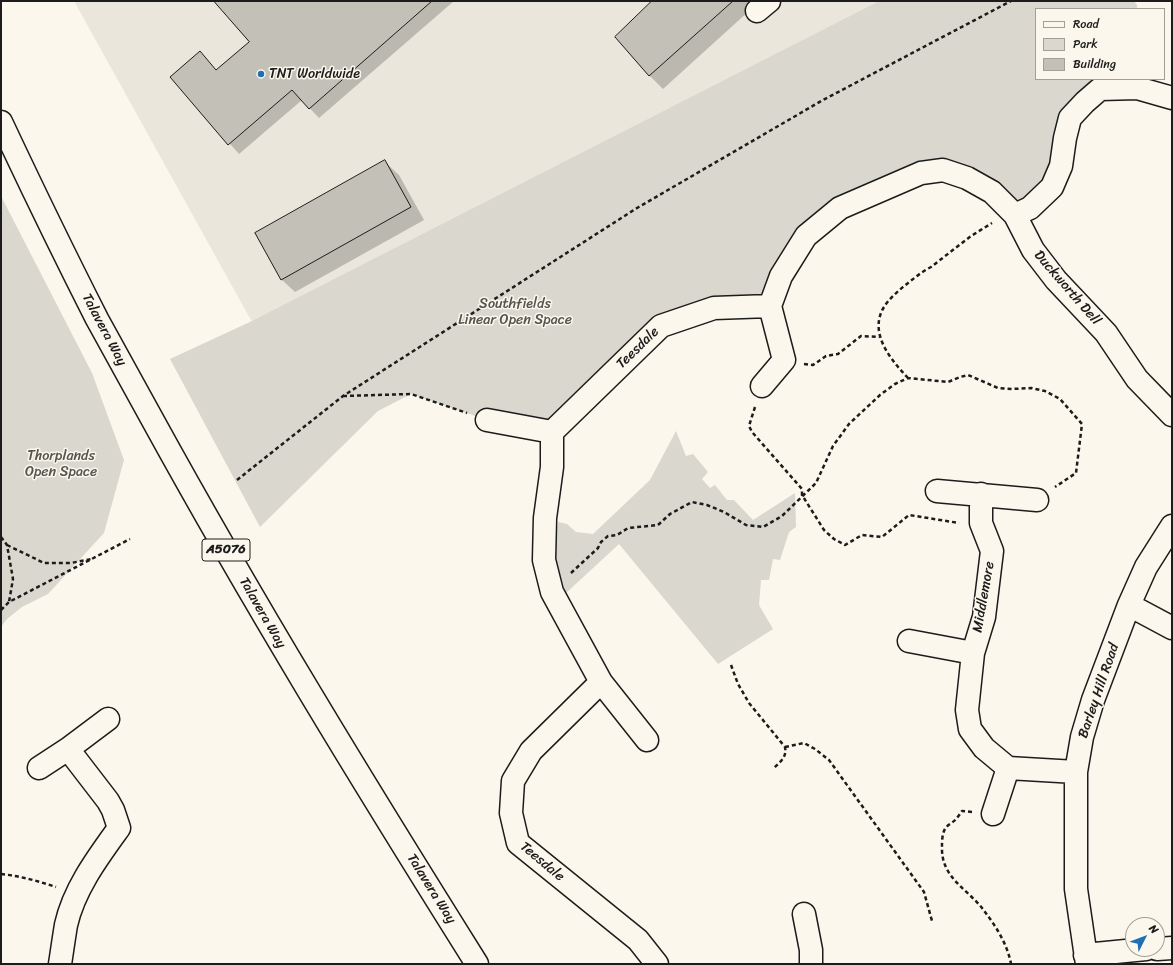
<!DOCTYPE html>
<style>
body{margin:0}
#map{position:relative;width:1173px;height:965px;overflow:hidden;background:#fbf7ec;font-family:Sriracha,sans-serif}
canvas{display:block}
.frame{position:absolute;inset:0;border:2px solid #1c1c1c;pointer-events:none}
.legend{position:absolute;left:1035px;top:8px;width:130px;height:72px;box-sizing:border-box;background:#fbf7ec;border:1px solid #a29f99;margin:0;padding:5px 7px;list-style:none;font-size:12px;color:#1c1c1c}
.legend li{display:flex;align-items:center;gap:8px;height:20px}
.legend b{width:20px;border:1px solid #a29f99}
.north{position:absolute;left:1125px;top:917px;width:40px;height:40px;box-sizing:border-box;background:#fbf7ec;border:1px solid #a29f99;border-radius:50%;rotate:48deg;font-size:11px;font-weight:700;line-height:16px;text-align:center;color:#1c1c1c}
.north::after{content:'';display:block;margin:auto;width:14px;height:18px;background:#1f6fb2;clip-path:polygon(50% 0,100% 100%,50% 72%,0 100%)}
</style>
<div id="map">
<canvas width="1173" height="965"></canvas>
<div class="frame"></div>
<ul class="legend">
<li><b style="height:5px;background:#fbf7ec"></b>Road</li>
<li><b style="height:11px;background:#dad7ce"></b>Park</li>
<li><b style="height:11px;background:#c3c0b8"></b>Building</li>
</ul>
<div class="north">N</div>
</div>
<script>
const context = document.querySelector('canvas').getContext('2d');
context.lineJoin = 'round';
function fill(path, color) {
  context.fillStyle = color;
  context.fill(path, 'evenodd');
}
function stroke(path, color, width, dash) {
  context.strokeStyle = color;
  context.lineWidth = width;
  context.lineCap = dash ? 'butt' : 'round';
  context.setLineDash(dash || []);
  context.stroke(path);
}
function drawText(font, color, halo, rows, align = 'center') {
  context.font = font + ' Sriracha,sans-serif';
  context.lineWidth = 3;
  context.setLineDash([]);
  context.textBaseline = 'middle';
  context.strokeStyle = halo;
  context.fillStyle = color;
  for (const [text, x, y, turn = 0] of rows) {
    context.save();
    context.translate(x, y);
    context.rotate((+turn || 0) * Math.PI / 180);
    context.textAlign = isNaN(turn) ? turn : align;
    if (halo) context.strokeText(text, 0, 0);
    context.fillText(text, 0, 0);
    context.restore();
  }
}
const built = new Path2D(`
 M74 1H879L252 322Z`);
const green = new Path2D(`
 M879 1H1134L1137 5V9H1036V79H1121L1065 138 1030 208 943 170 806 236 770 306 661 326 552 432 487 420 411 394 378 411 260 527 170 359 252 321Z
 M1 196 92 373 124 460 104 533 48 594 22 607 7 619 1 627Z
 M676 431 686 456 693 454 708 472 702 479 710 488 715 485 727 500H734L753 520 795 493 796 527 789 532 780 560 773 559 769 580H761L759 605 773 629 718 664 619 544 565 594C561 583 556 572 555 560 554 548 556 535 558 522L567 524 576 532 593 534 650 480Z`);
const shadow = new Path2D(`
 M215 1H454L319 118 302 100 239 154 171 77 200 52 217 71 250 42Z
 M654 1H760L663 89 650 76 617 37Z
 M385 162 399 175 424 220 295 292 281 279Z`);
const building = new Path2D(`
 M214 1H432L309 109 292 90 228 145 170 77 200 51 216 70 249 42Z
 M652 1H733L649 76 615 37Z
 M385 160 411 207 281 280 255 233Z`);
const path = new Path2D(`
 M804 364 813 365 826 356 838 354 861 336 879 337
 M908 378C891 360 868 333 884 307 889 299 896 293 903 287 912 280 921 272 931 267L971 236 992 223
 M343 396 411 394 467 413
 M755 407 749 426 752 432 802 489V495L824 530 834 539 845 545 862 535 882 537 909 515 959 523
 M237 480 343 396 637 208 823 100 1011 1
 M1 537 7 545 13 579 9 602
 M7 545 44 563H71L91 559
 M571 573 598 548 601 542 608 536 617 535 628 528 658 525 670 514 692 502 707 505 724 512 746 525 763 527 782 516 816 483 833 446 849 424 880 395 895 384 908 378 948 382 960 377 968 375 998 388 1012 389 1031 388 1045 391 1060 399 1082 424 1076 473 1055 487
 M1 610 9 602 130 539
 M731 665 738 684 749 703 785 747C787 757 781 761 774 768
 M785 747 804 743 815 749 829 760 924 892 932 921
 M972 812 962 811C960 814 958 817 956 819 953 823 948 824 945 829 942 834 942 842 942 847 941 879 969 889 985 912 996 926 1008 946 1011 964
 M1 874C20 876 38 881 56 887`);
const minor = new Path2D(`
 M757 11 769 1
 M1015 215 1030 208 1052 187 1061 166 1065 138 1070 118 1085 102 1100 89 1137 88 1172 98
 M762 386 784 360 770 306 781 276 806 236 840 208 921 173 943 170 967 178 992 192 1015 215 1033 250 1056 280 1106 333 1137 379 1172 415
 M487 420 552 432
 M937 491 1037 500
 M981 494V523L992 551 984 617 973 653 967 710 970 729 984 748 1008 768 1076 772
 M1129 605 1172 628
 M909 641 973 653
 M601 682 647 740
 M39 768 68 749
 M993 814 1008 768
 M804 914 811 950V964
 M1157 949 1172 948
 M1085 955 1146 949
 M60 964C62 951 64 937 66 925 74 889 98 857 119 828L113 810 108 801 68 749 108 719
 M657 964 638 940 518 843 511 813 513 781 531 751 601 682 552 592 544 560 545 518 552 467V432L661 326 714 308 770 306
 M1087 964 1076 889V772L1082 737 1093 700 1129 605 1146 567 1172 526`);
const major = new Path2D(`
 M1 122C32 188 64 254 97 319 115 352 133 384 151 417 253 603 364 784 477 964`);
const markers = [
 [261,74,4,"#1f6fb2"]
];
const shields = [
 [226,550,48]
];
const shieldNames = [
 ["A5076",226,550]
];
const poiNames = [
 ["TNT Worldwide",269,74]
];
const streetNames = [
 ["Duckworth Dell",1067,288,49],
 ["Talavera Way",104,330,62],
 ["Teesdale",638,348,-44],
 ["Middlemore",984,597,-80],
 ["Talavera Way",262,613,60],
 ["Barley Hill Road",1099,691,-71],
 ["Teesdale",542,862,40],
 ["Talavera Way",431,889,58]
];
const parkNames = [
 ["Southfields",515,304],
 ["Linear Open Space",515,320],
 ["Thorplands",61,456],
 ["Open Space",61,472]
];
fill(built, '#eae6dc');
fill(green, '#dad7ce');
fill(shadow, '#0003');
fill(building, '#c3c0b8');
stroke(building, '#1c1c1c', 1);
stroke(minor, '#1c1c1c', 25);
stroke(major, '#1c1c1c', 25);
stroke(path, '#1c1c1c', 2.5, [4, 3]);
stroke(minor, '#fbf7ec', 22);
stroke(major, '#fbf7ec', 22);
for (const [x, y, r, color] of markers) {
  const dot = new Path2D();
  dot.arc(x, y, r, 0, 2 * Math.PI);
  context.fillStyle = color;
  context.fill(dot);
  stroke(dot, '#fbf7ec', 1.5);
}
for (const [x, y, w] of shields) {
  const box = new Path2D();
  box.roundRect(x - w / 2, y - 11, w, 22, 3);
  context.fillStyle = '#fbf7ec';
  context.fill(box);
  stroke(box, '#1c1c1c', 1);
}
drawText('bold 13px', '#1c1c1c', null, shieldNames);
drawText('14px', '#1c1c1c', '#fbf7ec', poiNames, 'left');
drawText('14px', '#1c1c1c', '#fbf7ec', streetNames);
drawText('14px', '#555451', '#fbf7ec', parkNames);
</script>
